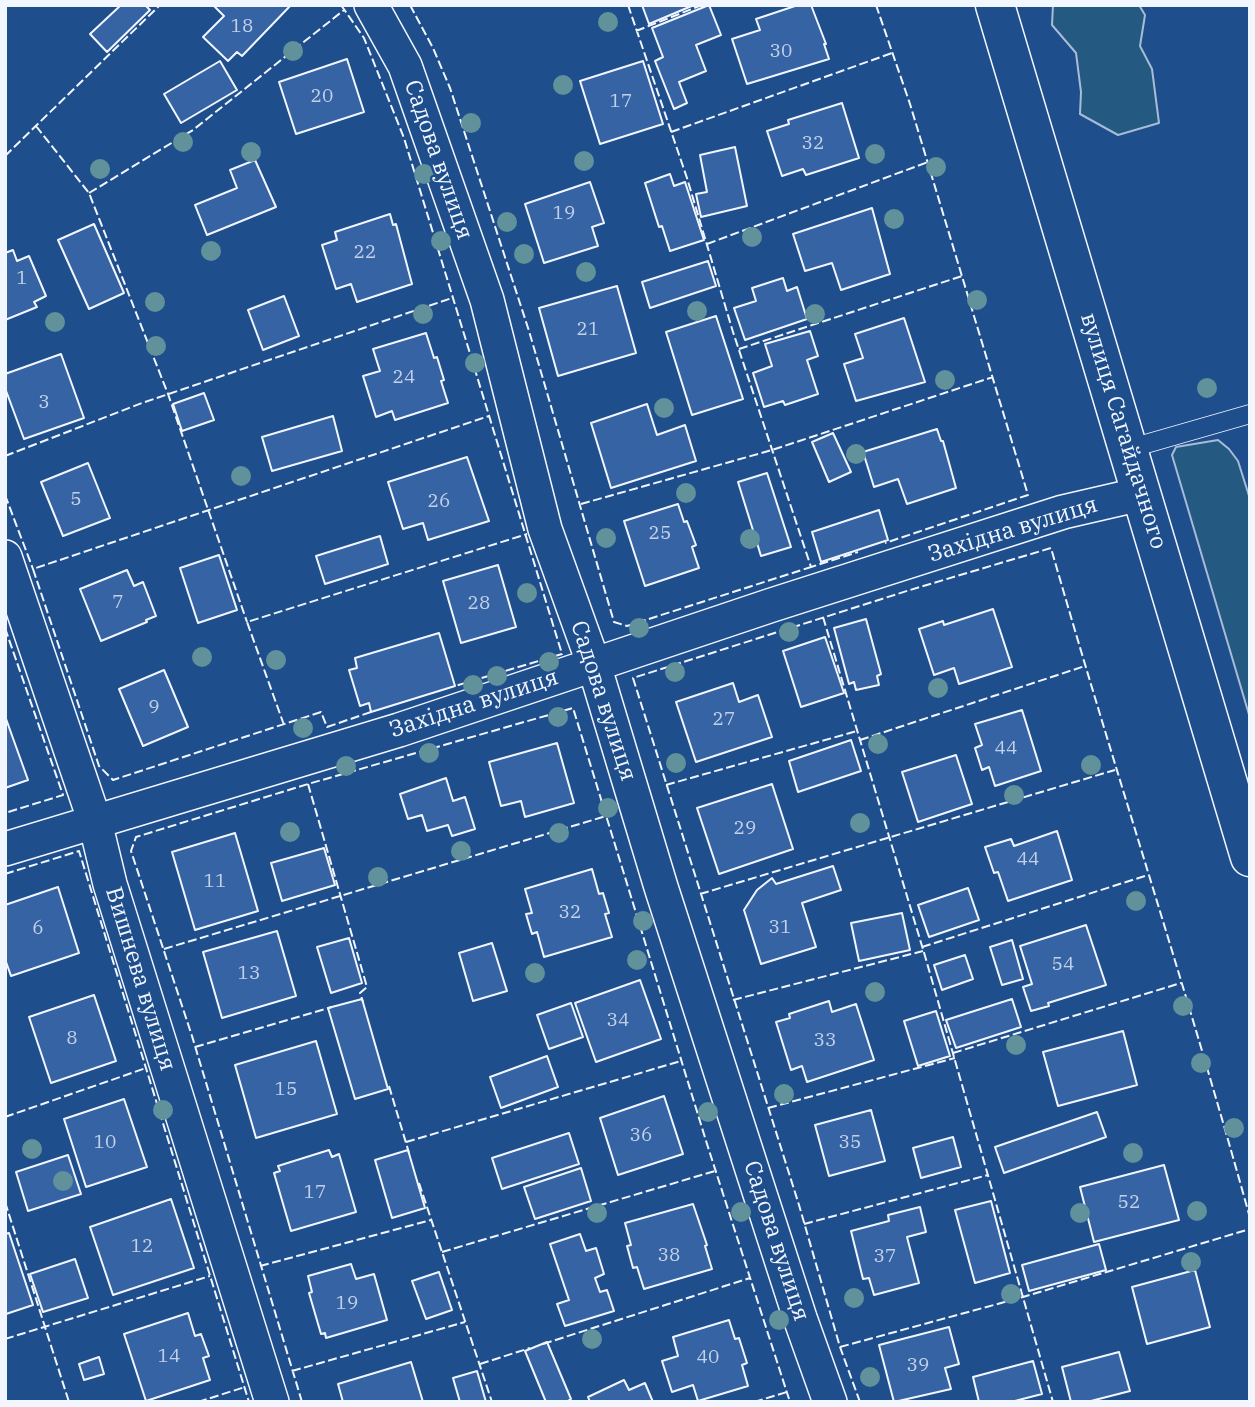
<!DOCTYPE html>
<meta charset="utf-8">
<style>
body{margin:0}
#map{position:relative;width:1255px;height:1407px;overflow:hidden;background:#1f4e8c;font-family:"IBM Plex Serif",serif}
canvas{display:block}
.frame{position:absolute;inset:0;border:7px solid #f2f6ff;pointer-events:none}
</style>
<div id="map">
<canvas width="1255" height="1407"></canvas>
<div class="frame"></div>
</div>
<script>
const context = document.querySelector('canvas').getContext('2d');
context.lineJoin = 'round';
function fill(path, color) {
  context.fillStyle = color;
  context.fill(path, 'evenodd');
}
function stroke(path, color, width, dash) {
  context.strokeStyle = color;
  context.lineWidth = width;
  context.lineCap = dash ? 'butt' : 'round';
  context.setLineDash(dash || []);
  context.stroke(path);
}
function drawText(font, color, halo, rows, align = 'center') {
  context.font = font + ' "IBM Plex Serif",serif';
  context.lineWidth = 5;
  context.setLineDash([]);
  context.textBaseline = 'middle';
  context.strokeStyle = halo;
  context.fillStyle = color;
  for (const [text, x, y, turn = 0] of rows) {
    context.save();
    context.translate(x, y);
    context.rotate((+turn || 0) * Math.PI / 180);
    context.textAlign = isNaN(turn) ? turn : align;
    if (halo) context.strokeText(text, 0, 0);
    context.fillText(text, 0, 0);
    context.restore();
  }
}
const green = new Path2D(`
 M1053 5H1139L1145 15 1140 46 1152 69 1159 123 1118 135 1080 114 1081 92 1076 53 1052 25Z
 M1218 440 1229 449 1238 461 1250 499V718L1172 455 1176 447Z`);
const building = new Path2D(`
 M121 5H145L150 10 107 52 90 34Z
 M213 5H291L242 56 237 52 228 61 203 37 224 16Z
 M642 5H694L649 24Z
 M709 5 721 35 696 45 706 71 679 82 687 103 674 109 655 61 663 57 652 28Z
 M798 5H811L826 44H824L829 59 747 84 732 39 760 30 756 19Z
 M347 59 364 112 296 134 279 82Z
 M220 61 237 90 181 123 164 94Z
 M643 61 663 124 600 144 580 81Z
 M842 103 859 158 806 175 803 169 782 176 767 131 789 124 788 120Z
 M735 147 747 206 701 217 696 194 707 192 700 155Z
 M255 160 276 207 207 235 195 205 237 188 230 170Z
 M670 174 674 186 685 182 704 240 670 251 662 226 659 227 645 183Z
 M590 182 604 223 592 227 598 246 544 263 525 204Z
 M872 208 890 274 841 290 832 263 805 271 793 234Z
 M390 214 393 225 396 224 412 284 357 302 351 284 336 289 322 245 337 240 335 232Z
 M94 224 124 293 89 309 58 240Z
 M13 250 17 261 29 256 46 296 34 302 37 307 5 320V253Z
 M708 261 716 286 650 308 642 282Z
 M783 278 787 291 797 287 807 319 745 340 734 308 756 301 752 288Z
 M617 286 636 353 558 376 539 308Z
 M284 296 299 336 263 350 248 310Z
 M716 316 743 399 692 415 666 332Z
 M904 318 925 382 856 401 844 364 863 358 855 334Z
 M810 331 818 356 807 360 818 394 785 405 783 401 764 407 753 373 772 366 765 344Z
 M426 333 434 358 437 357 444 380 441 381 448 403 395 420 392 411 376 417 363 376 380 371 373 349Z
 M61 354 84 418 24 439 5 388V374Z
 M204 393 214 420 182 431 173 404Z
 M647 404 657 435 685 425 696 461 611 488 591 423Z
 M333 416 342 451 272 471 262 437Z
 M937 429 941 441H943L956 488 907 504 898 479 874 487 863 452Z
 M833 433 851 472 829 482 812 442Z
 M467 457 489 521 428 540 423 523 403 529 388 482Z
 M88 463 110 518 63 536 41 482Z
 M767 473 791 547 761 556 738 482Z
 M678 504 684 522 687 521 696 545 692 547 699 568 645 586 624 521Z
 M879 510 888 540 821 562 812 532Z
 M380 536 388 564 325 584 316 556Z
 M219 555 237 610 198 623 180 568Z
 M498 565 516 627 461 643 443 581Z
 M127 570 134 586 143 582 156 616 146 620 147 622 101 641 80 589Z
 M993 609 1012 667 959 684 954 668 934 675 919 629 943 621 944 625Z
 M866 619 881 674 877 676 879 685 856 690 854 682 849 684 834 628Z
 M439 633 455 686 371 712 369 703 360 706 349 670 357 668 355 658Z
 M825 637 844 693 801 707 783 651Z
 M164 670 188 727 143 746 119 689Z
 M733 683 739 702 758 695 772 737 696 762 676 702Z
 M1022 710 1041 771 995 786 989 767 982 770 975 748 982 745 975 724Z
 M5 716 28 780 5 788Z
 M851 740 861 771 798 792 789 761Z
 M557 743 574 803 525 817 521 801 501 806 489 762Z
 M956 755 972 804 918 822 902 772Z
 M446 778 453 801 465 797 475 829 452 836 448 825 427 831 422 815 408 819 400 794Z
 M772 784 793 849 719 874 697 808Z
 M1057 831 1072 880 1008 901 998 872 994 873 985 847 1011 839 1014 846Z
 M235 833 258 911 195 930 172 852Z
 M324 848 335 885 282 901 271 863Z
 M833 866 841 890 802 903 816 947 761 964 744 910 757 890 772 878 776 884Z
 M592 869 599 894 603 893 609 913 605 914 612 937 544 957 537 932 532 934 526 914 532 913 525 889Z
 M58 887 79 953 11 976 5 959V905Z
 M968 888 979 920 929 937 918 905Z
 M902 913 910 950 859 961 851 923Z
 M1086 925 1106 985 1048 1003 1049 1006 1031 1011 1023 987 1032 984 1020 946Z
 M277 931 296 996 222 1018 203 952Z
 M349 938 362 983 331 993 317 947Z
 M1012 940 1023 979 1002 985 990 947Z
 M492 943 507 991 473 1001 459 953Z
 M965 955 973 979 942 990 934 965Z
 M640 980 661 1039 596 1062 575 1003Z
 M94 995 116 1061 51 1083 29 1017Z
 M362 999 388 1089 355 1099 328 1008Z
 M1012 999 1021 1027 956 1048 946 1020Z
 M829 1001 832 1012 856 1004 874 1060 807 1082 802 1066 791 1070 776 1022 790 1018 789 1014Z
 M571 1003 583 1037 549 1049 537 1015Z
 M936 1011 950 1056 918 1066 904 1021Z
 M1123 1031 1137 1085 1058 1106 1043 1052Z
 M316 1041 337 1114 256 1138 235 1065Z
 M547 1056 558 1087 501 1108 490 1077Z
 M664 1096 683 1154 618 1175 600 1118Z
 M124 1099 147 1167 86 1187 64 1119Z
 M871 1110 885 1161 829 1176 815 1125Z
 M1097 1112 1106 1137 1004 1173 995 1147Z
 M569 1133 579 1164 502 1189 492 1158Z
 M953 1137 961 1167 921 1178 913 1148Z
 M329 1150 332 1157 339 1154 356 1212 291 1231 274 1173 280 1171 278 1166Z
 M408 1150 425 1208 392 1218 375 1160Z
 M68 1155 81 1194 28 1211 16 1172Z
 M1164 1165 1179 1220 1094 1242 1080 1187Z
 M581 1168 591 1201 535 1219 524 1187Z
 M171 1199 194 1268 113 1295 90 1227Z
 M991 1201 1010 1273 975 1283 955 1210Z
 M693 1204 707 1245 705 1246 712 1269 644 1289 637 1267 633 1268 627 1246 631 1245 625 1223Z
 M920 1207 926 1232 907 1237 919 1283 874 1295 869 1278 863 1279 851 1231 889 1221 888 1215Z
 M9 1233 33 1305 6 1314 5 1234Z
 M580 1234 586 1251 596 1248 604 1274 595 1278 600 1292 607 1290 614 1311 565 1326 557 1304 569 1300 550 1244Z
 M1099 1244 1106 1270 1029 1291 1022 1265Z
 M75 1259 88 1298 43 1312 30 1274Z
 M351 1264 356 1279 374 1274 387 1320 326 1338 325 1333 321 1334 309 1293 312 1292 308 1276Z
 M1195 1270 1210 1327 1147 1344 1132 1287Z
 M439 1272 452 1310 426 1319 412 1281Z
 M188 1313 195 1336 201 1334 209 1356 203 1358 210 1380 146 1401 124 1334Z
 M729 1320 735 1339 739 1338 747 1363 742 1365 748 1386 698 1401 693 1385 672 1392 662 1361 678 1356 673 1337Z
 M949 1327 959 1364 945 1368 951 1389 894 1402 879 1345Z
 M547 1342 571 1399 566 1402H546L525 1351Z
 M1119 1352 1130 1391 1087 1402H1071L1062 1367Z
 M99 1357 104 1374 84 1380 79 1364Z
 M1033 1361 1042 1394 1011 1402H979L973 1377Z
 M411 1362 423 1402H343L338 1384Z
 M477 1371 486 1402H460L453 1378Z
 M624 1380 629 1390 645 1383 653 1402H590L588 1397Z`);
const lane = new Path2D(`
 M1128 449 1250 414`);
const street = new Path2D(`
 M371 5 405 66 487 300 545 529 594 665 661 887 800 1318 830 1402
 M5 557 95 822 110 884 272 1402
 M5 849 399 730 772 605 1063 512 1141 494`);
const primary = new Path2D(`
 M995 5 1250 857`);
const fence = new Path2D(`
 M341 5 364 38 404 138 562 654 455 686
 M410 5 433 48 450 88 529 331 614 622 627 626 811 567
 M628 5 687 178 733 332 811 567 858 552
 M876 5 910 104 1028 495 885 543
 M636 31 702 5
 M36 126 89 193 168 394 247 622
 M671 132 892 53
 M5 156 160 5
 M89 193 193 130 344 10
 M707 244 928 162
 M739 349 962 276
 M5 456 142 403 452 298
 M5 495 33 569
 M581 504 772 450 993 377
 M823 617 925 956 1053 1402
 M5 628 63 795 5 813
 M371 712 327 727 321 712 113 780 99 766 33 569 489 416
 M284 725 247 622 527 534
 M860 740 1085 666
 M308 784 367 987 360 993 363 1002
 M666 785 857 731
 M5 874 79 851 249 1402
 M700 894 1115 770
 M922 947 1148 875
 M164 949 606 816
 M733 1000 923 951
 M195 1047 332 1007
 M953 1053 1181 983
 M389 1086 409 1153
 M768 1108 955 1058
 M5 1117 146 1068
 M406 1142 681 1061
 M419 1183 492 1402
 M5 1202 69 1402
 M804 1224 988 1175
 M442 1252 715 1171
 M260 1266 431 1220
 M5 1339 210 1276
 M543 1344 750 1278
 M840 1347 1023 1297 1250 1229
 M480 1364 530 1348
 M292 1371 465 1322
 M198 1402 245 1387
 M302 1402 192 1036 131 851 136 837 308 784 573 708 707 1144 790 1402
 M754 1402 787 1392
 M860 1402 840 1347 799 1205 633 678 910 590 1051 548C1115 772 1188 993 1250 1218`);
const trees = [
 [608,22],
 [293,51],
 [563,85],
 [471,123],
 [183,142],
 [251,152],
 [875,154],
 [584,161],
 [936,167],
 [100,169],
 [424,174],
 [894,219],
 [507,222],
 [752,237],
 [441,241],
 [211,251],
 [524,254],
 [586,272],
 [977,300],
 [155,302],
 [697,311],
 [423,314],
 [815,314],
 [55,322],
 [156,346],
 [475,363],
 [945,380],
 [1207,388],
 [664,408],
 [856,454],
 [241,476],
 [686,493],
 [606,538],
 [750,539],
 [527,593],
 [639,628],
 [789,632],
 [202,657],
 [276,660],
 [549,662],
 [675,672],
 [497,676],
 [473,685],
 [938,688],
 [558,717],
 [303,728],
 [878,744],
 [429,753],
 [676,763],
 [1091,765],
 [346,766],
 [1014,795],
 [608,808],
 [860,823],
 [290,832],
 [559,833],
 [461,851],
 [378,877],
 [1136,901],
 [643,921],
 [637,960],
 [535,973],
 [875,992],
 [1183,1006],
 [1016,1045],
 [1201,1063],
 [784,1094],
 [163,1110],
 [708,1112],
 [1234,1128],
 [32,1149],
 [1133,1153],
 [63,1181],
 [1197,1211],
 [741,1212],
 [597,1213],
 [1080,1213],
 [1191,1262],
 [1011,1294],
 [854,1298],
 [779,1320],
 [592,1339],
 [870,1377]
];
const numberNames = [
 ["18",242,27],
 ["30",781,52],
 ["20",322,97],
 ["17",621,102],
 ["32",813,144],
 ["19",564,214],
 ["22",365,253],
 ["1",22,279],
 ["21",588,330],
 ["24",404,378],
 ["3",44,403],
 ["5",76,500],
 ["26",439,502],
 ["25",660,534],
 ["7",118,603],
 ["28",479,604],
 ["9",154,708],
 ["27",724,720],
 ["44",1006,749],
 ["29",745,829],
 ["44",1028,860],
 ["11",215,882],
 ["32",570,913],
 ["31",780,928],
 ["6",38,929],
 ["54",1063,965],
 ["13",249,974],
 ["34",618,1021],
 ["8",72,1039],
 ["33",825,1041],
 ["15",286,1090],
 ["36",641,1136],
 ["10",105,1143],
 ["35",850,1143],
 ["17",315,1193],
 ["52",1129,1203],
 ["12",142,1247],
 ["38",669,1256],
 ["37",885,1257],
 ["19",347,1304],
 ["14",169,1357],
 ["40",708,1358],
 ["39",918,1366]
];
const streetNames = [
 ["Садова вулиця",438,160,71],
 ["вулиця Сагайдачного",1123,431,73],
 ["Західна вулиця",1013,530,-17],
 ["Садова вулиця",603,701,72],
 ["Західна вулиця",474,704,-18],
 ["Вишнева вулиця",140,979,73],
 ["Садова вулиця",776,1241,72]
];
fill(green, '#245a82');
stroke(green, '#a8bbd7', 2);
fill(building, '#3563a3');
stroke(building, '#f2f6ff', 2);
stroke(lane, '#f2f6ff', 20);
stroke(street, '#f2f6ff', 36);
stroke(primary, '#f2f6ff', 41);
stroke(lane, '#1f4e8c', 18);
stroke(street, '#1f4e8c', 33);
stroke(primary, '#1f4e8c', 38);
stroke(fence, '#f2f6ff', 2, [9, 3.5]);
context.fillStyle = '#61919a';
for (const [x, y] of trees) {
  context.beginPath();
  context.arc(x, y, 10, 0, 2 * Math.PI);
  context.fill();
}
drawText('19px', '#c3d1e8', null, numberNames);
drawText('23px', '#f2f6ff', '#1f4e8c', streetNames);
</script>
